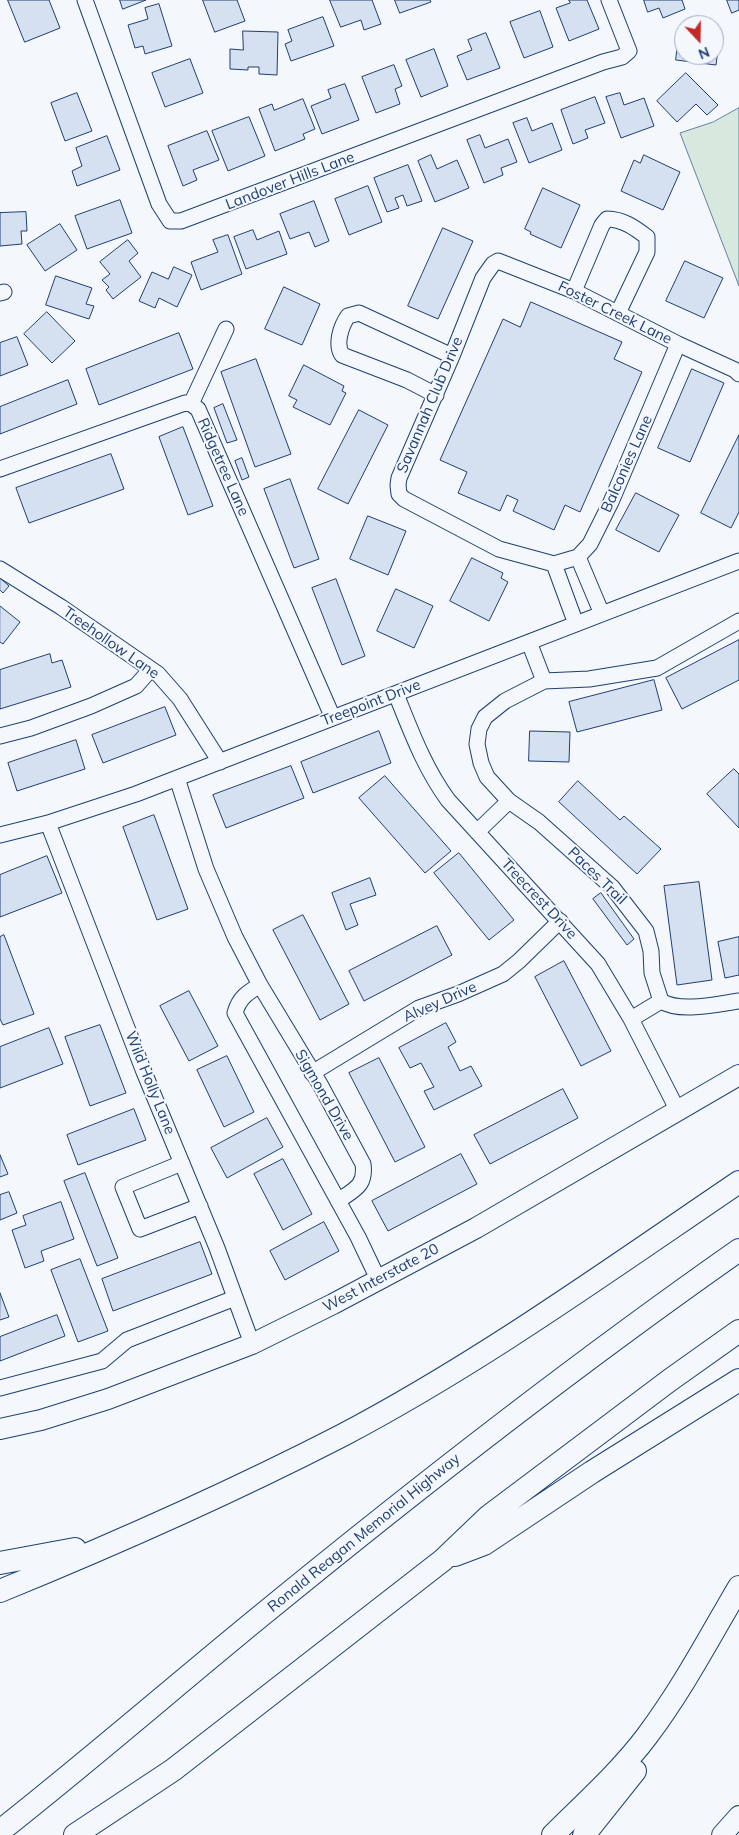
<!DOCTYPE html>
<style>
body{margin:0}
#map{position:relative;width:739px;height:1835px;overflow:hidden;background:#f4f7fb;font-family:Mulish,sans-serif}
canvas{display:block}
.north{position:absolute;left:674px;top:15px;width:50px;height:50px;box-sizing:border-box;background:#f4f7fb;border:1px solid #9eadc5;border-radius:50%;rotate:159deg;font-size:14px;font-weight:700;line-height:20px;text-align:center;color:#1d3f73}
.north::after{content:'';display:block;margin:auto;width:18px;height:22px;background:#c62828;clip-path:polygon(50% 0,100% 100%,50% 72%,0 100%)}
</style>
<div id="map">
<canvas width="739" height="1835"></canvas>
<div class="north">N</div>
</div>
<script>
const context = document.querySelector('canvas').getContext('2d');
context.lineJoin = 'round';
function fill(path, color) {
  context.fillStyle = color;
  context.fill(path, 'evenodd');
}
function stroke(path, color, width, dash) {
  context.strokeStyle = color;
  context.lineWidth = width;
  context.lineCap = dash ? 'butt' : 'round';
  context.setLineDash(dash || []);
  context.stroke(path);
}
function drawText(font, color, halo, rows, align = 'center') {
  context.font = font + ' Mulish,sans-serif';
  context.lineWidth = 4;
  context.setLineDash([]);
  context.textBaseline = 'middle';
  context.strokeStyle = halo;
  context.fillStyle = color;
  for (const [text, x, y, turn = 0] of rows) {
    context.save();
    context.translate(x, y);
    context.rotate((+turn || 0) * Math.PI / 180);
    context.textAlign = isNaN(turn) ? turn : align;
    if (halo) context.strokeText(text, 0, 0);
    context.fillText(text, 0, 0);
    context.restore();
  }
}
const green = new Path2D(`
 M739 108V286L680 133 713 122Z`);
const building = new Path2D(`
 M8 0H49L60 28 25 42Z
 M120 0H146L123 9Z
 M203 0H237L245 21 215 32Z
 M330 0H372L381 24 364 30 361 20 341 27Z
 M395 0H430L431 2 400 13Z
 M569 0H587L599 29 569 41 556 8 570 3Z
 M644 0H682L685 9 663 18 659 8 648 12Z
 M727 0H739V10L732 13Z
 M159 4 172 46 145 54 143 46 135 48 128 25 148 19 145 8Z
 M540 11 553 47 524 58 510 22Z
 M323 17 334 46 291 61 285 44 292 41 288 30Z
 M680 27H684V55H714V49L718 50 716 65 676 60Z
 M243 31 278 32 277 75 259 74V67H248V70L230 69V49L243 50Z
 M486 33 500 68 467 80 457 56 472 50 468 40Z
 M434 49 448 86 421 97 406 60Z
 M190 59 203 93 165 107 152 73Z
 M394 65 402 86 395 89 400 104 376 113 362 77Z
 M686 73 718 105 707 115 696 104 677 122 657 101Z
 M345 84 359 120 322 134 311 106 331 98 328 90Z
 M77 93 92 131 65 141 51 103Z
 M620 93 624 105 644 98 654 126 621 138 606 97Z
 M595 97 605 123 585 130 588 138 573 144 561 110Z
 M303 99 315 129 303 134 305 139 275 151 259 109 272 104 274 110Z
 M249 117 265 156 228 171 212 131Z
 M527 118 532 131 552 123 562 150 529 163 513 123Z
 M207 131 219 160 193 170 197 180 183 186 168 146Z
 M480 135 485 148 508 139 517 162 501 168 503 175 484 183 467 140Z
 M107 136 120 170 77 186 72 171 82 166 76 148Z
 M431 155 437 169 457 160 469 188 435 202 418 161Z
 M644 155 680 172 663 210 621 191 634 160 640 163Z
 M408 165 422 201 407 206 403 195 395 198 399 208 387 212 374 178Z
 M368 186 382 222 349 235 335 199Z
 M543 188 580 205 561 248 530 234 531 232 525 229Z
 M120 200 132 233 87 249 75 216Z
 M314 201 329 241 315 247 309 232 290 239 280 214Z
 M26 212 27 231H21L22 244 0 246V213Z
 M60 224 77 250 45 271 27 245Z
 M443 228 473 241 438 319 408 306Z
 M253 230 257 240 279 231 287 254 246 269 234 237Z
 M228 235 242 274 201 290 191 262 218 252 213 240Z
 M128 240 138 253 129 261 141 277 113 299 106 290 109 287 102 280 110 274 100 262Z
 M685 261 723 278 704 318 666 301Z
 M174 267 192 275 177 307 159 298 155 308 139 301 152 272 168 279Z
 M56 276 92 288 86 304 94 306 89 319 46 305Z
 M284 287 320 304 302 345 265 329Z
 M531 302 622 342 614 359 642 372 580 512 565 505 554 530 513 511 518 500 507 495 500 511 458 493 467 472 440 460 503 319 520 327Z
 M47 312 75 341 52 363 24 334Z
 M179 333 193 369 99 405 86 369Z
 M17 337 28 365 0 376V343Z
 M256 359 291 454 255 467 221 372Z
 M304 365 344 386 342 391 346 393 330 425 293 407 297 400 289 396Z
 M692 369 724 383 690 462 658 448Z
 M68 380 77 404 0 434V407Z
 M223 404 237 440 227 443 214 408Z
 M359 410 388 425 348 504 318 489Z
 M183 427 213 506 188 515 159 437Z
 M739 435V512L731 528 701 513Z
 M111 454 124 489 29 523 16 488Z
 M242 458 249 477 242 480 235 461Z
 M290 479 319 559 294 568 264 489Z
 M636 493 679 515 659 552 616 530Z
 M368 516 406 531 388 575 350 559Z
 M472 558 503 573 501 578 508 582 489 621 450 601Z
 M0 578 9 586 3 593 0 590Z
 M336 579 365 656 342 665 312 588Z
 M396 589 433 606 414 648 377 631Z
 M0 606 20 622 3 644 0 642Z
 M739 640V680L682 709 666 678Z
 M50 654 52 663 62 660 71 687 0 709V670Z
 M654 680 662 710 577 732 569 702Z
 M165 707 176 735 103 763 92 735Z
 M379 731 391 763 313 793 301 762Z
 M530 731 570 732 569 762 529 761Z
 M76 740 85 769 17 791 8 763Z
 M291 766 304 798 226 828 213 795Z
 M734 769 739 774V828L707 794Z
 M385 776 451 851 425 873 359 798Z
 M578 781 620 820 624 816 661 849 637 874 559 802Z
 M154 815 188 909 157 920 123 827Z
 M459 853 514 920 489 940 434 873Z
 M47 856 62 893 0 917V875Z
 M370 878 376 895 350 904 358 925 346 930 332 893Z
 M699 882 712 980 677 985 664 886Z
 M601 893 634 939 627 945 593 899Z
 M303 915 349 1004 320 1020 273 930Z
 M437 926 452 955 364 1001 349 971Z
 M4 935 34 1014 3 1025 0 1019V937Z
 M739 937V975L725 978 718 942Z
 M564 961 611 1051 581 1066 535 977Z
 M189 991 218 1046 189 1061 160 1006Z
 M446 1023 456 1042 448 1047 460 1071 471 1066 482 1086 434 1110 424 1091 434 1087 421 1063 410 1068 399 1048Z
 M100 1025 126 1093 90 1106 65 1037Z
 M49 1028 63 1064 0 1088V1047Z
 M227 1056 254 1112 224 1127 197 1070Z
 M379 1058 425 1147 395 1162 349 1073Z
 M563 1089 578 1118 490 1164 474 1135Z
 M134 1109 146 1140 78 1165 67 1135Z
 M267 1118 283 1147 227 1178 211 1148Z
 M461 1154 477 1184 388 1231 372 1201Z
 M0 1155 8 1174 0 1177Z
 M283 1159 312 1214 283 1230 254 1174Z
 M85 1173 118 1258 97 1266 64 1181Z
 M9 1192 17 1213 0 1220V1195Z
 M61 1202 74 1239 41 1251 44 1261 25 1268 12 1230 26 1225 23 1216Z
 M324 1222 339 1251 285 1280 270 1251Z
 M200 1242 212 1274 113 1311 102 1279Z
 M80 1259 108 1331 78 1342 51 1270Z
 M0 1293 9 1317 0 1320Z
 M57 1315 65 1336 0 1361V1337Z`);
const minor = new Path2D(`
 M85 0 159 204 170 221H181L603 62 622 57 629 51 609 0
 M574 291 602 225 607 219C623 219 635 228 647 237V252L618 313
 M0 293 4 292
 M436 395 407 380 342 355C335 344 341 326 348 316L359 313 452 356
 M191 404 226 329
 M0 469 185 403 191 404 198 409 333 718
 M578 557 602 614
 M554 564 499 549 404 499 399 494 398 485 399 478 452 356 483 278 493 264 498 261 574 291 678 344 735 370 739 374
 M554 564 578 557 590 544 611 502 678 344
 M554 564 576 624
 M0 569 61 607 158 674 180 699 220 762
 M739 621 657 668 589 679 544 681 505 701 485 717 479 729 477 744 481 763 487 777 509 801 539 822 612 887 646 931 651 951 652 973 661 1001C680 1013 717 1004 739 1001
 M529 642 544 681
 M396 694C411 731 424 767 448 800L598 964 631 1019 677 1109
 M0 736 31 728 91 706 136 686 151 669
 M177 778 206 869 235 937 260 985 321 1086 363 1164C366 1186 355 1189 338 1201
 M48 823 144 1072 217 1248 252 1344
 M477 832 509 801
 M0 835 48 823 136 794 739 561
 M260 985C247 993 239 998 235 1013L358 1237 378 1279
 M631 1019 661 1001
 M312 1073 419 1008 458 994 503 974 519 961 560 921
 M182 1163 123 1187 140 1229 200 1206
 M0 1388 102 1361 127 1340 235 1298`);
const major = new Path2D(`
 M0 1429 41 1420 108 1399 252 1344 333 1304 476 1228 739 1075
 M722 1835 739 1816`);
const highway = new Path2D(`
 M455 1555 484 1544 592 1472 739 1380
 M0 1563 75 1549
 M0 1591C115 1544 230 1493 341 1436 480 1363 609 1270 739 1182
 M0 1831C89 1761 175 1686 262 1615 417 1488 575 1365 739 1250
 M75 1835 173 1770 443 1560 489 1516 670 1380 739 1331
 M553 1835C585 1803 620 1772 647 1736 683 1688 709 1638 739 1587
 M584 1835 635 1771`);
const streetNames = [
 ["Landover Hills Lane",290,181,-21],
 ["Foster Creek Lane",615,313,26],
 ["Savannah Club Drive",430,405,-67],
 ["Balconies Lane",627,464,-66],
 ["Ridgetree Lane",223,467,66],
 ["Treehollow Lane",111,643,35],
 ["Treepoint Drive",371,703,-21],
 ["Paces Trail",597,876,44],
 ["Treecrest Drive",539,899,47],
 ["Alvey Drive",440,1002,-24],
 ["Wild Holly Lane",150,1083,68],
 ["Sigmond Drive",324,1095,60],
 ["West Interstate 20",381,1278,-28],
 ["Ronald Reagan Memorial Highway",364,1533,-39]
];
fill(green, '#d7e8df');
stroke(green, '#687fa3', 1);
fill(building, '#d5e0f0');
stroke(building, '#1d3f73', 1);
stroke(minor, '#1d3f73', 17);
stroke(major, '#1d3f73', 22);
stroke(highway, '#1d3f73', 24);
stroke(minor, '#f4f7fb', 15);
stroke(major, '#f4f7fb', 20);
stroke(highway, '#f4f7fb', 22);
drawText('15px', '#1d3f73', '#f4f7fb', streetNames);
</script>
